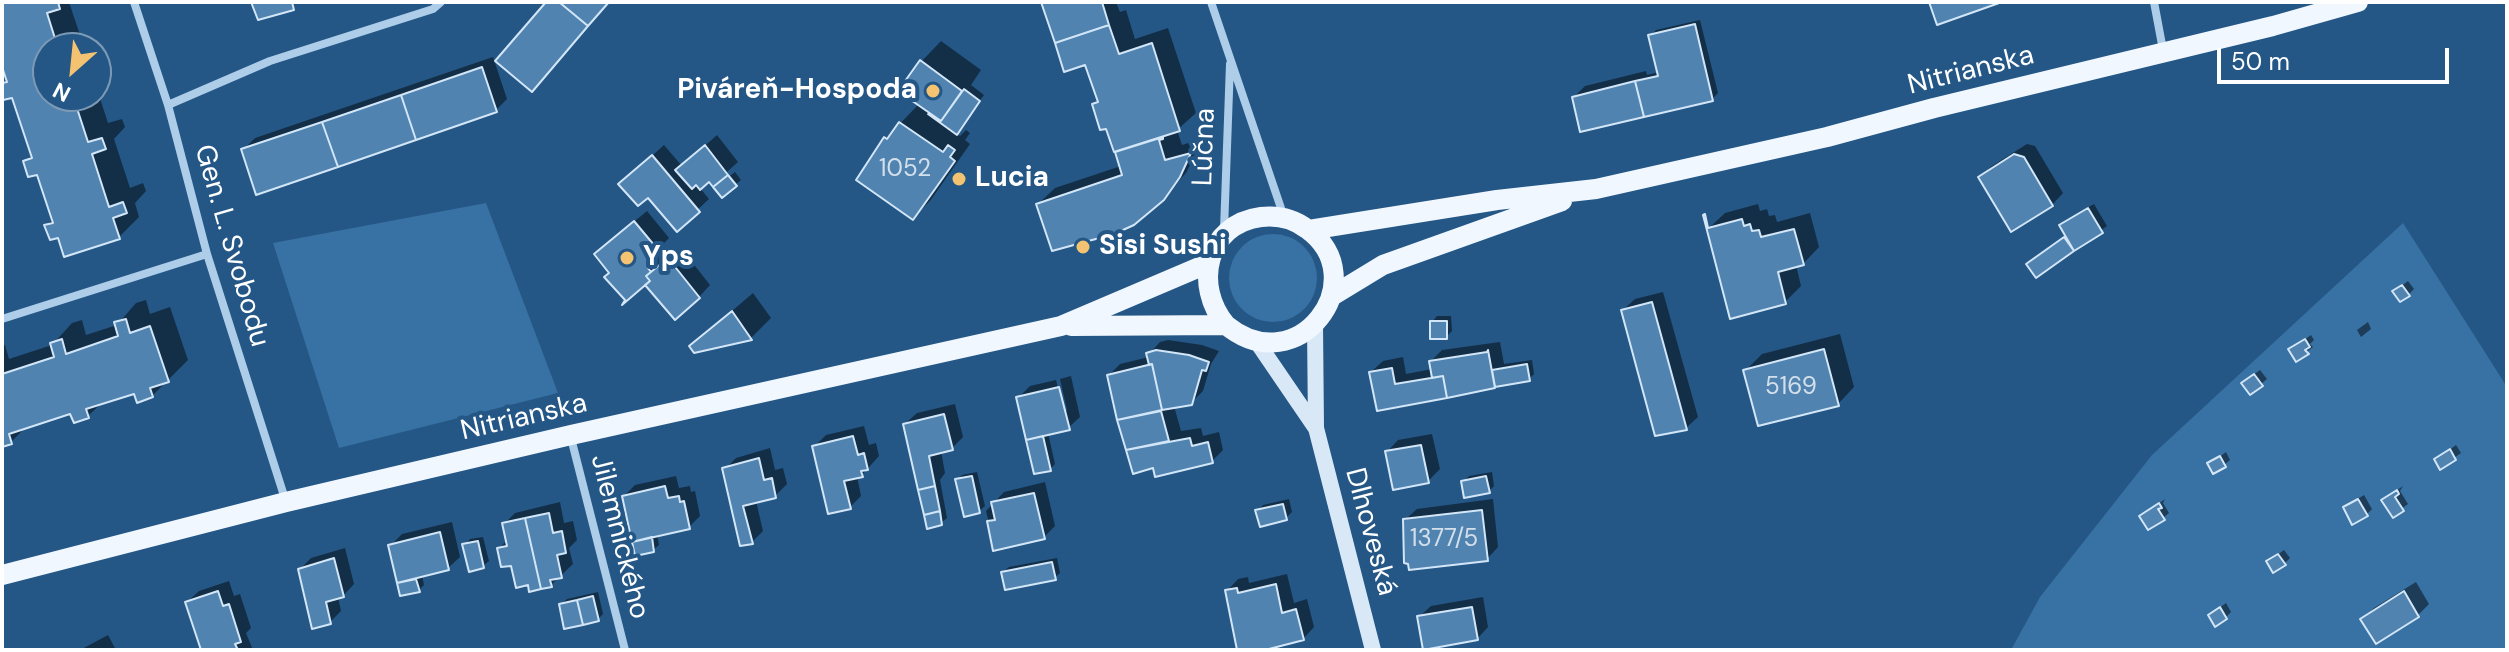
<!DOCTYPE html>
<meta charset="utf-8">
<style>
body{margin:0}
#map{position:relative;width:2509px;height:652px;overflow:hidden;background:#245786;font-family:"DM Sans",sans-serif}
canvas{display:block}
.frame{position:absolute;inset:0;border:4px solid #fff;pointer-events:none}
.north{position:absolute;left:32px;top:32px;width:80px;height:80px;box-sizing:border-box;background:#245786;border:2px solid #7c9ab6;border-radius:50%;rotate:207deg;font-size:22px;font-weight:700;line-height:32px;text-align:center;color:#fff}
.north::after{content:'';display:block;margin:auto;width:28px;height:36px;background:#f4c371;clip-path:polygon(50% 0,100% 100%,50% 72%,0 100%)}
.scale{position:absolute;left:2217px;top:48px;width:232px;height:36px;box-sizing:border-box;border:4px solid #fff;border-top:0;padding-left:10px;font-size:24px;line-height:28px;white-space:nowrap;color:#fff;-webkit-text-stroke:6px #245786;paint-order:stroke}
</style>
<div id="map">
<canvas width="2509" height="652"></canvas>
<div class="frame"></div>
<div class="north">N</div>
<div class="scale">50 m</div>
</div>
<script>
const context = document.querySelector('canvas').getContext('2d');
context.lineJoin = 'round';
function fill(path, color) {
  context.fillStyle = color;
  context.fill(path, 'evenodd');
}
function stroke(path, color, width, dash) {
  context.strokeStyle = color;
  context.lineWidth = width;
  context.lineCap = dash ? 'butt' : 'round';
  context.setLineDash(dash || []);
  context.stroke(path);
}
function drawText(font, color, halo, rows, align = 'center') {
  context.font = font + ' "DM Sans",sans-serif';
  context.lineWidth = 8;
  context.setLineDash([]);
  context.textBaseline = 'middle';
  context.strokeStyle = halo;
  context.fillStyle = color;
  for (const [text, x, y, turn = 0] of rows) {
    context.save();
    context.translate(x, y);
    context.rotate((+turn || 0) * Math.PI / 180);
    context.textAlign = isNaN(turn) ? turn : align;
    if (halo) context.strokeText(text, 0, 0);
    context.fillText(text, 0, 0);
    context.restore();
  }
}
const green = new Path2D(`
 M486 203 558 393 339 448 273 243Z
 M2403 223 2507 387V650H2011L2040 597 2152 455Z
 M1229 278a44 44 0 1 1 88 0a44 44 0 1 1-88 0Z`);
const shadow = new Path2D(`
 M2 2H69L84 47 97 42 100 51 96 55V48H48V96H96V86L108 123 122 119 125 127 114 139 130 188 143 183 146 191 135 203 139 217 119 237 60 236 46 226 54 218 39 173 25 162 33 154 14 95 2 91V83L8 78 2 60Z
 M1043 2H1116L1120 12 1126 10 1135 39 1168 28 1196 113 1177 130 1182 145 1204 138 1186 173 1169 191 1038 204 1055 188 1121 166 1108 126 1094 104 1099 99 1087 62Z
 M1700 20 1718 93 1712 99 1574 97 1585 86 1646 71 1647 75 1659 72 1650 36 1656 30Z
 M941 41 981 70 971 85 984 95 955 133 960 136 966 130 970 133 965 140 970 144 930 201 913 217 858 179 886 138 919 104 921 62Z
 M493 57 507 99 496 110 243 150 255 138Z
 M717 135 738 162 718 180V185L735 172 741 180 722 196 709 179 700 188 709 199 677 229 648 195 638 204 621 184 664 145 682 166Z
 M2027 144 2035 146 2063 193 2052 205 1980 177 1992 166Z
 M1758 204 1760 211 1767 209 1769 216 1775 215 1777 222 1810 213 1819 247 1803 264 1796 265 1801 286 1785 302 1708 229 1725 213Z
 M2094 204 2107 226 2037 275 2034 259 2067 235 2062 225 2067 220Z
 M647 211 669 238 660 247 663 251 659 255 663 262 681 248 710 285 699 297 612 272 608 243Z
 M2408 281 2414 289 2408 295 2395 291Z
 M1663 292 1698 417 1686 428 1623 310 1635 299Z
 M753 293 771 318 751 338 695 351 691 346Z
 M146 300 150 314 170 307 188 360 152 396 135 391 103 402 88 416 71 412 27 426 11 442 2 444V346L5 345 9 359 52 345 72 323 82 320 86 335 117 325 136 303Z
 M1437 316H1451L1452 331 1446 337 1432 322Z
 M2368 322 2371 329 2361 337 2357 330Z
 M1840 334 1854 387 1838 404 1745 371 1762 354Z
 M2311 335 2314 340 2310 344 2313 347 2297 359 2291 350Z
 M1168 340 1202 345 1219 351 1211 364 1203 391 1191 403 1174 406 1181 431 1201 428 1203 436 1219 432 1223 450 1212 461 1154 466 1135 472 1109 375 1120 364 1149 357V354L1160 342Z
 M1500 342 1504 364 1532 360 1534 374 1529 379 1378 409 1371 372 1383 361 1403 357 1406 374 1432 369 1431 361 1442 350Z
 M2260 370 2267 379 2261 384 2249 378Z
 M1071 376 1080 417 1068 428 1048 433 1055 464 1050 469 1018 398 1030 386 1056 380 1064 413 1067 410 1060 379Z
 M955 404 963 437 952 448 941 451 945 473 940 480 947 518 941 523 905 424 917 413Z
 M864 426 869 445 876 443 879 456 862 475 857 476 861 496 850 507 814 447 826 435Z
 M1432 434 1440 469 1428 481 1387 452 1398 440Z
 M2456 445 2461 453 2441 467 2436 460Z
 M770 448 775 470 783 468 787 484 775 496 756 501 763 531 752 542 725 469 736 458Z
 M2226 452 2230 460 2224 465 2210 464Z
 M977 472 985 506 979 511 957 480 962 475Z
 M1492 472 1494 486 1489 491 1463 482 1469 476Z
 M676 476 679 488 690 486 691 492 695 491 700 516 689 527 657 534 659 545 653 550 624 496 635 485Z
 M1045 482 1055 526 1044 537 995 548 986 511 1004 492Z
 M2403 486 2400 491 2408 504 2393 515 2383 500Z
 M2364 495 2372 509 2366 515 2345 507Z
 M1289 499 1292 512 1286 518 1257 511 1263 505Z
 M1493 499 1498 547 1487 559 1410 563 1405 520 1417 509Z
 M2165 499 2163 503 2169 513 2163 518 2142 516Z
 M560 502 564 523 573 521 577 540 569 548 573 564 551 585 529 583 499 549 507 540 504 524 515 513Z
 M452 522 460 557 448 568 422 575 424 585 419 590 402 594 390 546 402 534Z
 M483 537 489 561 483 566 465 545 470 539Z
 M345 548 354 584 343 596 338 597 341 611 330 622 300 569 311 558Z
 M2284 550 2290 558 2284 564 2269 561Z
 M1057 558 1060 573 1054 578 1003 572 1009 567Z
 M1287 574 1294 603 1307 599 1314 627 1303 639 1257 650H1239L1227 591 1238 579 1248 577 1249 583Z
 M229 581 234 596 240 594 251 628 246 633 253 650H203L187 602 199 591Z
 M2416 582 2429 604 2418 615 2377 641 2362 619 2374 608Z
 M598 592 603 614 598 619 561 604 567 599Z
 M1483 597 1488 627 1477 639 1419 617 1431 606Z
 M2226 603 2231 612 2226 617 2210 615Z
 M108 635 116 650H80Z`);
const building = new Path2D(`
 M2 2H58L60 9 47 13 58 48H48V96H73L88 142 102 138 106 149 92 154 109 207 123 202 127 213 113 218 120 239 64 257 58 238 50 240 44 225 53 223 37 175 28 177 23 161 32 158 12 98 3 100 2 96V83L7 82 2 67Z
 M251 2H292L294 10 258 20Z
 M546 2H559L588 26 532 92 495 61Z
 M559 2H609L588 26Z
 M1041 2H1102L1109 25 1055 43Z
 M1929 2H2002L1937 25Z
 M1695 24 1713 101 1644 117 1635 81 1658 76 1648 35Z
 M1109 25 1119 54 1152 43 1180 131 1114 152 1106 129 1100 130 1092 104 1098 102 1085 65 1064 72 1055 43Z
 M920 60 962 91 941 121 898 91Z
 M482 67 497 112 416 140 401 95Z
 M1635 81 1644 117 1580 132 1572 97Z
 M964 89 980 101 957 135 928 114 941 121Z
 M401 95 416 140 338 167 322 122Z
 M322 122 338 167 256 195 241 149Z
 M899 122 943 152 948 145 955 150 950 157 955 161 913 220 856 180 884 137 887 139Z
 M1163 137V139L1159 140 1165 160 1191 153 1180 177 1164 200 1134 225 1114 234 1052 251 1036 204 1122 175 1115 152Z
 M705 145 728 175 713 187 709 182 700 190 696 185 692 189 675 170Z
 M2014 154 2024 157 2053 206 2011 232 1978 177Z
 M652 155 700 212 677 232 648 198 638 206 618 184Z
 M728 175 737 186 722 198 713 187Z
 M2088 208 2103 233 2074 251 2059 225Z
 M1705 214 1708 228 1742 219 1744 226 1750 224 1752 231 1759 230 1761 237 1794 229 1804 265 1778 272 1786 304 1730 319 1703 215Z
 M634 221 659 251 650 259 653 264 648 268 651 272 646 276 650 281 622 305 625 300 604 277 609 273 594 254Z
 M2064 237 2074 251 2036 278 2026 264Z
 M668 258 700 298 675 320 645 285 650 281 646 276Z
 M2402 285 2410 296 2400 302 2392 291Z
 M1652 302 1687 430 1655 436 1621 310Z
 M732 311 752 340 694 353 689 346Z
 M126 319 130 333 150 326 169 382 150 388 153 397 137 403 134 394 86 409 89 418 74 423 70 414 9 434 12 444 2 447V374L54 357 50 343 62 339 66 354 118 336 114 322Z
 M1430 321H1447V339H1430Z
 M2305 339 2310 347 2305 350 2309 354 2296 362 2288 349Z
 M1824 349 1839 406 1758 426 1743 370Z
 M1156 350 1189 355 1209 362 1206 371 1202 370 1192 405 1162 410 1152 364 1149 365 1146 353Z
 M1488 350 1495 388 1447 398 1443 376 1432 378 1429 361 1487 352Z
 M1152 364 1162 410 1117 420 1107 375Z
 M1527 364 1530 381 1495 387 1492 370Z
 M1392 368 1395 384 1443 376 1447 398 1377 411 1369 372Z
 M2254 374 2263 386 2250 395 2241 383Z
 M1059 387 1070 430 1026 440 1016 397Z
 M1161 411 1169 441 1126 450 1117 420Z
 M944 414 953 450 929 456 935 486 918 490 903 424Z
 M853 436 858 455 864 453 868 470 861 471 863 477 844 481 851 509 828 514 812 446Z
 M1043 436 1051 471 1034 474 1026 440Z
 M1190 438 1192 446 1208 442 1213 463 1155 477 1153 468 1133 474 1126 450Z
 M1421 445 1429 483 1393 490 1385 451Z
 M2450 449 2456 460 2440 470 2434 459Z
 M2220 456 2226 467 2213 474 2207 463Z
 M759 458 764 480 772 478 776 498 743 506 753 544 740 546 722 468Z
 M972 476 980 513 964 517 955 479Z
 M1486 476 1490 493 1464 498 1461 481Z
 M665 486 668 498 679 496 680 502 684 501 690 529 632 542 622 496Z
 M935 486 940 511 924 515 918 490Z
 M2397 490 2399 494 2395 497 2404 511 2393 518 2381 500Z
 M1034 493 1045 539 993 551 987 521 995 520 991 502Z
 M2358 499 2368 516 2352 525 2343 507Z
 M2159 503 2162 508 2158 509 2165 520 2148 530 2139 516Z
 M1283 504 1287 520 1260 527 1255 510Z
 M1482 510 1488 561 1409 570 1408 564 1404 563 1403 519Z
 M940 511 942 525 927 529 924 515Z
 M549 513 553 533 562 531 566 553 557 555 562 578 550 580 552 587 541 589 525 518Z
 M525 518 541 589 529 592 528 585 516 588 511 566 501 567 497 548 507 546 502 523Z
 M440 532 449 570 397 583 388 545Z
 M652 537 654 552 635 556 632 542Z
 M478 541 484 568 469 572 462 544Z
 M2278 554 2286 565 2273 573 2266 561Z
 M334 558 344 597 326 602 331 624 312 629 298 569Z
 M1052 562 1056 580 1005 590 1001 572Z
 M416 579 420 592 400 596 397 583Z
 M1276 584 1282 613 1296 609 1304 640 1265 650H1237L1225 590 1237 588 1238 593Z
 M218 591 223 606 229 604 241 642 235 644 238 650H201L185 602Z
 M2404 591 2419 617 2376 644 2360 619Z
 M593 596 599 621 583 625 577 600Z
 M577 600 583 625 564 629 559 604Z
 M1472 607 1478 640 1423 650 1417 616Z
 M2220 607 2227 619 2215 627 2208 615Z`);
const minor = new Path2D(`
 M134 2 168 105 207 254 286 502
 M1211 2 1284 217
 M2154 2 2163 50
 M168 105 270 61 433 9 441 2
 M1224 230 1230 64
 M2 319 207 254
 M571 438 625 650`);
const secondary = new Path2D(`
 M1315 325 1316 428 1373 650
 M1257 342 1315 427`);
const primary = new Path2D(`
 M1309 230 1497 200 1596 189 1827 137 1934 108 2273 26 2358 2
 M1332 296 1383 265 1562 201
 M1071 326 1226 325C1298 384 1376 279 1307 229 1294 219 1278 215 1261 217 1206 224 1193 286 1226 325
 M2 575 286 502 571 435 1061 326 1209 263`);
const markers = [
 [933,91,8,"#f4c371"],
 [959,179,8,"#f4c371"],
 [1083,247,8,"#f4c371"],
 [627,258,8,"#f4c371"]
];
const numberNames = [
 ["1052",905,170],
 ["5169",1791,388],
 ["1377/5",1444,540]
];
const streetNames = [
 ["Nitrianska",1971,71,-14],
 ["Lúčna",1205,147,-88],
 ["Gen. L. Svobodu",231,246,74],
 ["Nitrianska",524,418,-13],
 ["Dlhoveská",1370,532,75],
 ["Jilemnického",619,537,76]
];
const poiNames = [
 ["Piváreň-Hospoda",917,91,"right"],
 ["Lucia",975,179],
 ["Sisi Sushi",1099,247],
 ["Yps",643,258]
];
fill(green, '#3871a3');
fill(shadow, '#0007');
fill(building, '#5083b0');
stroke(building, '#d2e6f7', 2);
stroke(minor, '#aecde9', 8);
stroke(secondary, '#d9e8f7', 16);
stroke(primary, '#f1f7fe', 20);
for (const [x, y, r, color] of markers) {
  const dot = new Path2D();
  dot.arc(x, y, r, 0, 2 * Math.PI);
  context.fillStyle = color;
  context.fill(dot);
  stroke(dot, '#245786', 3);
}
drawText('24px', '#d3e0eb', null, numberNames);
drawText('28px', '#fff', '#245786', streetNames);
drawText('bold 28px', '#fff', '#245786', poiNames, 'left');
</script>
